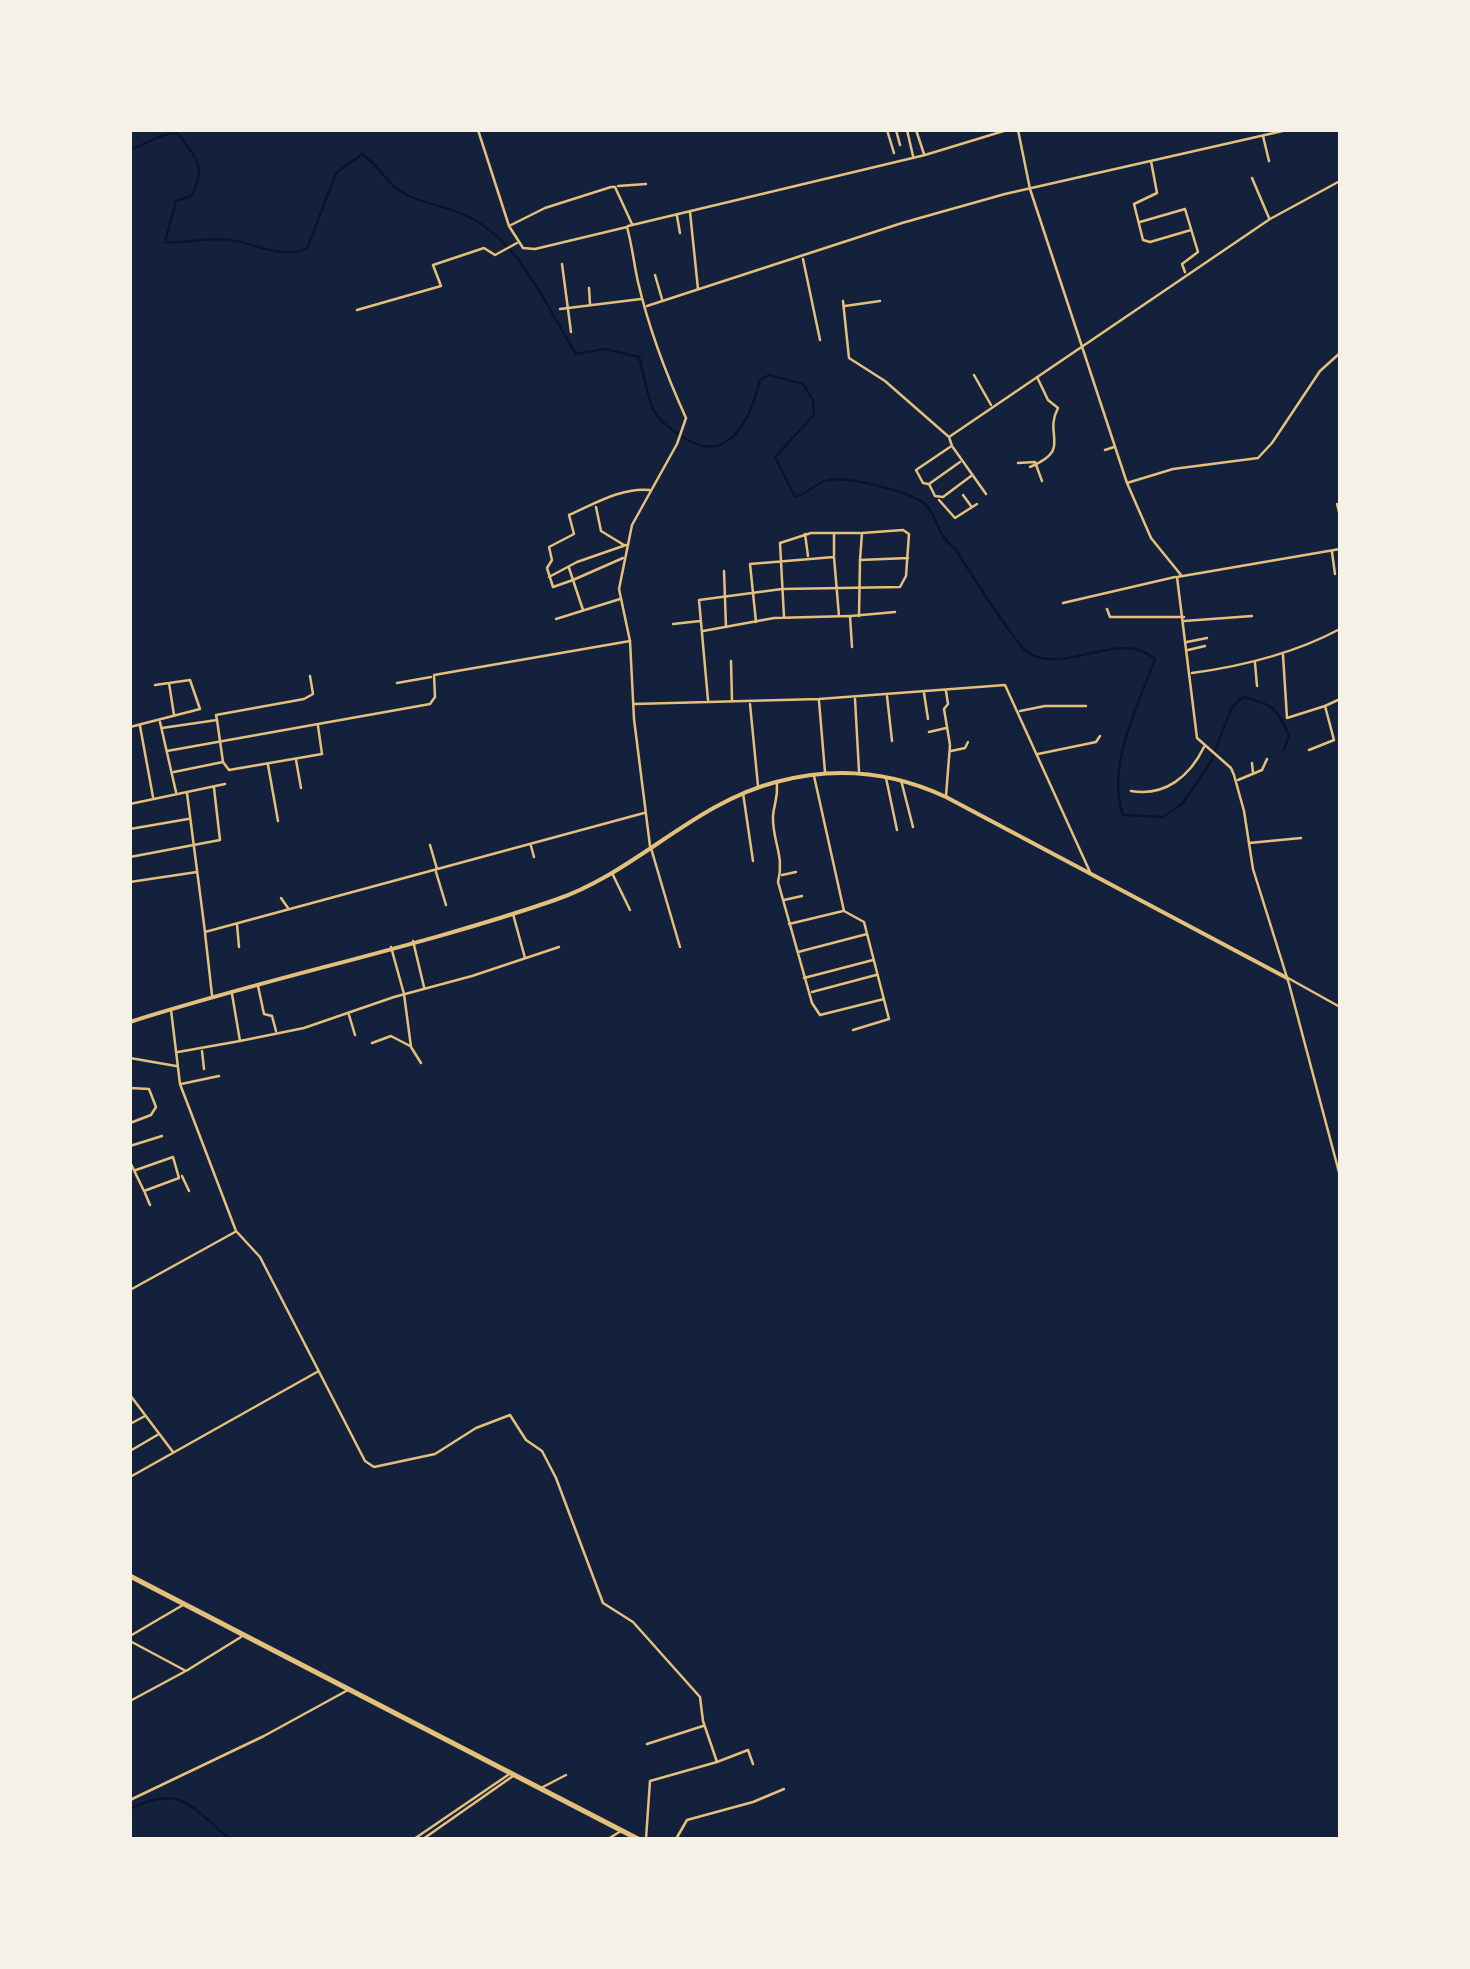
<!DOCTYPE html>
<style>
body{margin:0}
#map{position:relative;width:1470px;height:1969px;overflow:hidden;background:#14213d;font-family:"Open Sans",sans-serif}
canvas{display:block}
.frame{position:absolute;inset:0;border:132px solid #f6f1e7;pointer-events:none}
</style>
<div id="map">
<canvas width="1470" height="1969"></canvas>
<div class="frame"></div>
</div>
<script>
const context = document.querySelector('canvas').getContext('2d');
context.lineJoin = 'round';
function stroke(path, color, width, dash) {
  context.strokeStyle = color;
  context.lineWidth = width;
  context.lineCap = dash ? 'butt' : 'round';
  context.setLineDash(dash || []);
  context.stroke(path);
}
const stream = new Path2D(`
 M130 149C147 145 159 133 177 133 195 156 208 167 191 196L176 201 165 242C187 244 207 237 229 240 258 243 277 259 307 249L336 173 362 154C380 166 387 185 407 195 427 205 450 206 473 219 522 246 547 308 576 354L605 349 639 357C644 372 647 398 654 411 660 422 673 431 683 437 729 468 751 417 760 380L769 375 803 384 813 400 814 415 775 457 795 497C808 494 816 482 828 480 847 476 913 492 926 505 938 517 936 534 955 549 968 568 1015 644 1027 652 1065 677 1119 627 1155 659 1138 706 1106 765 1123 815L1163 817 1182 804 1210 763 1232 707 1243 697C1273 704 1276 708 1289 735L1284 750
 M130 1809C181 1783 192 1808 230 1839
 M269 1839H281`);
const minor = new Path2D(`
 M887 130 894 153
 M896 130 900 145
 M907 130 913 156
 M916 130 924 154
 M1018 130 1030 189 1127 483 1151 538 1181 575
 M1263 136 1269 161
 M1151 161 1157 193 1134 204 1143 240 1150 242 1191 230
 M1252 178 1269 218
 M618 186 646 184
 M690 212 698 289
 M677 216 680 233
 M1140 222 1185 209 1198 252 1182 264 1185 272
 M511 225 545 208 611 187H615L632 224
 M628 226 925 155 1007 130
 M803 259 820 340
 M562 264 571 332
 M655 275 662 299
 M589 288 590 304
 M843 301 849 358 885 381 949 437 952 446 986 494
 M647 306 902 223 1005 194 1287 130
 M845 306 880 301
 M560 309 641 299
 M357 310 441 286 433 265 484 248 495 255 517 243
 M974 375 991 405
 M949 437 1270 219 1340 181
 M1105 450 1114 447
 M960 462 929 484 935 496 943 497 971 476
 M1018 463 1035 462 1042 481
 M1030 467C1073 449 1043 436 1058 408L1048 400 1037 377
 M1127 483 1173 469 1258 458 1272 443 1320 371 1340 353
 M928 484 923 483 916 470 950 447
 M963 495 971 506
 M939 500 955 518 977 504
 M1337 504 1340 516
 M596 507 601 531 624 545
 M805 534 808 556
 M1332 552 1335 574
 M834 555V533
 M569 568 573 580 623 558
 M724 571 726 627
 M549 577 577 562 626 545
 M1063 603 1175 577
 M1107 609 1110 617H1184
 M583 610 573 580 553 587 547 568 552 560 549 547 574 534 569 515C594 504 622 487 650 490
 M851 616 895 612
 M859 616 860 560 908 558
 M784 617 780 543 811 533H860
 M556 619 620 599
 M1184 621 1252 616
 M756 622 750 564 834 557 839 616
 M673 624 700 621
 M703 631 774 618 850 616 852 647
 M1187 642 1207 638
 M1188 650 1205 646
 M1283 655 1287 718 1325 706
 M731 661 732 700
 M1255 663 1257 686
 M1192 673C1244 666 1293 654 1340 629
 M169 683 174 715
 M397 683 431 677
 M946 691 948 704 944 709 950 745 946 796
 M924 693 928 719
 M887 696 892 741
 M855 699 859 771
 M708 700 699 600 782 589 900 587 906 576 909 534 903 530 862 533 860 560
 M819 701 825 772
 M634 704 819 699 1005 685 1090 872
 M750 704 758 786
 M1020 711 1045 706H1086
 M217 720 223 762 229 770 322 754 318 726
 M160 722 176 792
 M140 726 153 797
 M130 727 200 709 190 680 155 685
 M162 728 217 720 216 715 304 699 313 694 310 676
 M929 732 946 728
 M1309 750 1334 740 1325 706 1340 699
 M167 751 430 704 435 697 434 675 630 641
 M951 751 965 748 968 742
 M1038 754 1096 742 1100 736
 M296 760 301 788
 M1252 763 1253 773
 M268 765 278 821
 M174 772 223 762
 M814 776 844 911 864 922 889 1019 853 1030
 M886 778 897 830
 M901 780 913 827
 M1238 780 1262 770 1267 759
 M777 783C778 800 774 803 773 816 772 841 785 856 778 882L812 1003 820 1015 884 999
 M1131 791C1165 797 1190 776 1204 747
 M187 793 205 932 644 813
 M743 793 753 861
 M130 804 225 784
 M130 829 188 819
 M1249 843 1301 838
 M430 845 437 869
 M531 846 534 857
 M651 848 680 947
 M130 857 220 840 214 788
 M436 872 446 905
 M612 873 630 910
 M782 875 796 872
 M130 882 197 872
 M281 898 288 908
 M784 900 802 896
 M513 914 525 958
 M237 924 239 947
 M789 924 843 911
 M205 933 212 995
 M413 941 424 987
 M391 947 404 994 411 1047 421 1063
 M798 952 867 934
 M804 978 873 960
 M258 986 264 1014 272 1016 276 1031
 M812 992 876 975
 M171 1010 180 1084 236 1231 260 1257 365 1461 374 1467 435 1454 476 1428 510 1415 526 1440 542 1451 556 1478 603 1603 633 1622 700 1697 703 1721 717 1762 650 1781 646 1839
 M349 1015 355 1035
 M240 1041 304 1028 394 997 472 976 559 947
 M372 1043 391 1036 410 1046
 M202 1051 204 1069
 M178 1052 240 1041 232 994
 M130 1058 176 1066
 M181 1084 219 1076
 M130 1088 149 1089 156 1107 151 1115 130 1123
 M130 1146 162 1136
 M130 1162 144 1191 179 1178 173 1157 136 1170
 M182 1176 189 1191
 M145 1193 150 1205
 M130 1290 235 1232
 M130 1395 173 1452
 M130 1424 145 1416
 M130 1451 159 1434
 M130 1477 317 1372
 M130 1636 183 1605
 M130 1641 186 1671 241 1637
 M130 1701 184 1672
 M647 1744 703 1726
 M717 1762 748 1750 753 1764
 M541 1788 566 1775
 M130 1800 264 1736 348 1690
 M414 1839 508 1775
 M423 1839 513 1776
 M608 1839 621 1831
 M676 1839 687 1820 753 1802 784 1789`);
const tertiary = new Path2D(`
 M478 130 509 226 523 248 535 249 627 227C632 245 634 264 638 282 649 329 666 374 686 418L677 444 632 525 619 589 630 641 634 719 650 846
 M1340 549 1177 577 1197 738 1231 768 1234 775 1244 811 1253 869 1289 984 1340 1176
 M1288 978 1340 1007`);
const secondary = new Path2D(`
 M130 1022C270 977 416 948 555 900 635 873 694 803 776 782 835 766 891 771 946 797L1287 978`);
const trunk = new Path2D(`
 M130 1576 638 1839`);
stroke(stream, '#0b132b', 2.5);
stroke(minor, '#e5c07b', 2.5);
stroke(tertiary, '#e5c07b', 2.5);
stroke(secondary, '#e5c07b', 4);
stroke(trunk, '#e5c07b', 5);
</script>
